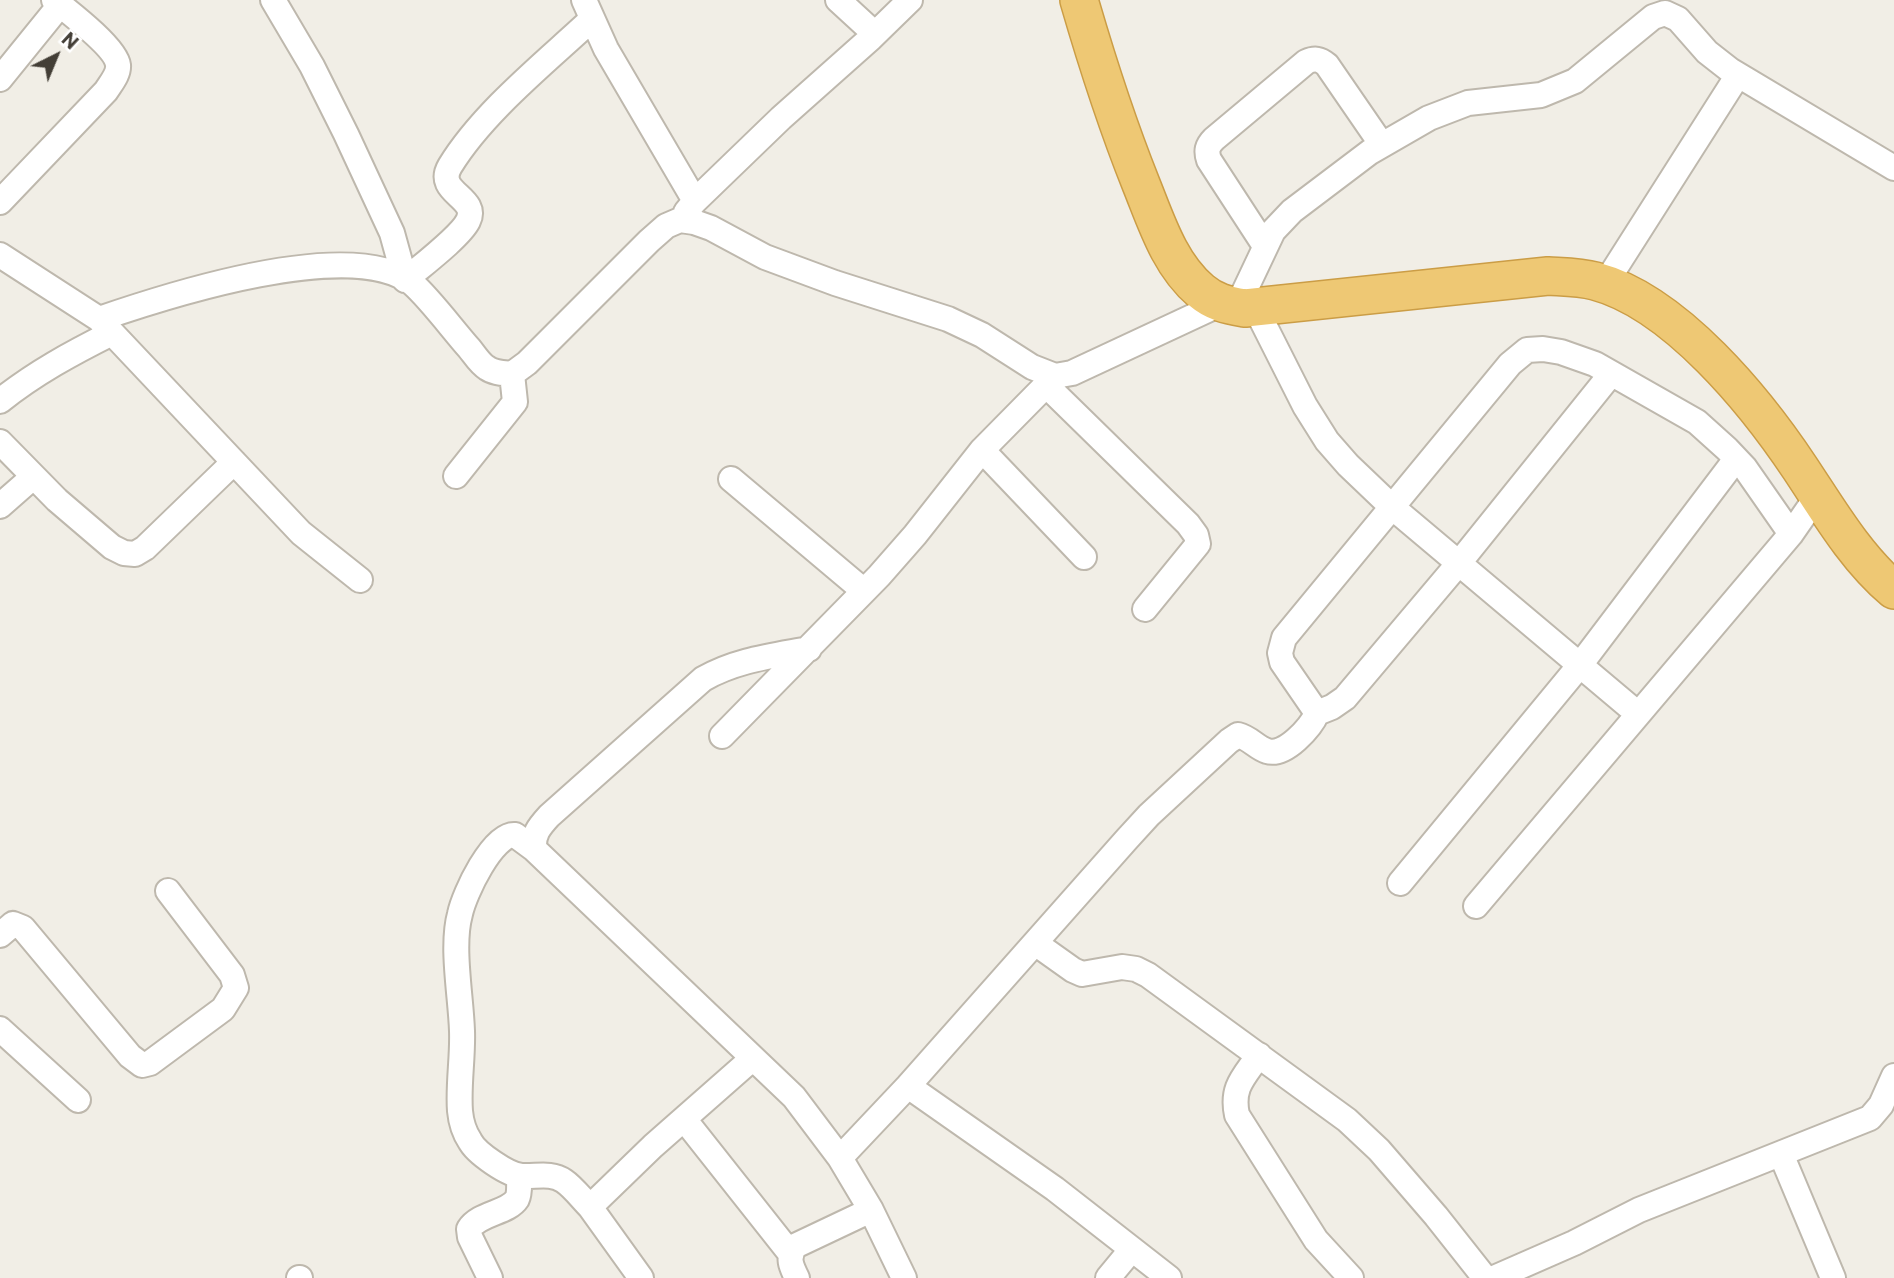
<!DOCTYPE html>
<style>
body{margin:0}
#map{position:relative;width:1894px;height:1278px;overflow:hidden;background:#f1eee6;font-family:Commissioner,sans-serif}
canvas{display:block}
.north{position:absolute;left:21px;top:21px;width:70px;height:70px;-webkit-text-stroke:5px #fff;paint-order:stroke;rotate:43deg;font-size:19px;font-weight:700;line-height:28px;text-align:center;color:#433e36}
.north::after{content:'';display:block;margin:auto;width:24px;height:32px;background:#433e36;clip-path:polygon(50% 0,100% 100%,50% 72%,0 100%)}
</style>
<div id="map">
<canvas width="1894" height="1278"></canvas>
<div class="north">N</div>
</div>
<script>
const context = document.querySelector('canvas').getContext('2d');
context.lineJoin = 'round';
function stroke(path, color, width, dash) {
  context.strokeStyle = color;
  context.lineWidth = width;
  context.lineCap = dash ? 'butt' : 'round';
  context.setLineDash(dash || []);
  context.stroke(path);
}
const minor = new Path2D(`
 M273 0 312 66 346 134 392 233 405 280C420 267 460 237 468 221 480 197 434 193 450 166 483 112 546 62 592 19
 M584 0 606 49 695 201 686 212
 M838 0 875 34
 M0 79 60 5
 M695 201 781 118 871 38 910 0
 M0 202 106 91C111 83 119 74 118 65 116 48 69 12 54 0
 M1265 246 1209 160C1206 151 1207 146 1214 139L1306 62C1315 58 1320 59 1327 65L1382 145
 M0 255 99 319C166 296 353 235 413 284 430 299 453 330 469 348 474 354 480 364 487 368 494 373 504 373 512 374L527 363 649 241 666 226 680 220 694 222 711 228 765 257 835 283 948 319 982 335 1032 367 1055 376 1072 373 1220 304
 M1605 284 1738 75
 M1237 307 1273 231 1292 211 1370 152 1429 118 1468 103 1541 95 1575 81 1653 17 1665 13 1678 19 1707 52 1730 70 1894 168
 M1255 307 1305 406 1327 441 1348 465 1392 507 1638 714
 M99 319 301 533 360 580
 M1046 385 1188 524 1196 535 1198 544 1145 609
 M0 401C35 373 72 353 112 333
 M0 442 57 500 112 547 124 553 135 554 145 548 234 462
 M982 450 1084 557
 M456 476 515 402 512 374
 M731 479 864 591
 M0 506 33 477
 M809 649C772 656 736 660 703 679L549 816C539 827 533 834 534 849L794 1097 840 1158 871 1210 904 1278
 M1317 713 1332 707 1345 698 1459 563 1611 374
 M722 736 879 576 915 535 982 450 1055 376
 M534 849 515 835C493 833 464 894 460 914 451 946 461 997 462 1031 463 1057 458 1085 460 1111 461 1122 464 1132 470 1141 476 1153 508 1175 522 1176 536 1177 551 1172 564 1181 573 1187 582 1199 590 1207
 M1400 883 1580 665 1736 459
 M1476 906 1791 534 1818 495
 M0 935 13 924 23 928 130 1056 142 1065 150 1063 223 1009 236 988 232 975 168 891
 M1035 943 1073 970 1082 974 1122 967 1136 969 1148 975 1347 1120 1379 1150 1436 1216 1485 1278
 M0 1029 78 1100
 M1259 1055C1244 1077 1231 1087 1237 1115L1316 1240 1351 1278
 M908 1086 1055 1189 1169 1278
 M684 1119 790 1253
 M1781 1154 1833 1278
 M840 1158 908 1086 1127 839 1149 815 1229 741 1238 735C1250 738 1257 748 1267 751 1285 757 1311 727 1317 713L1282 662 1280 653 1284 638 1510 364 1527 350 1543 349 1561 352 1595 364 1697 422 1727 449 1745 468 1791 534
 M299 1278H300
 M490 1278 470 1237 469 1229C479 1213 508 1213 517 1199 520 1193 519 1183 519 1176
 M641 1278 590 1207 653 1146 753 1058
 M797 1278C791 1266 787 1258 795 1246L871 1210
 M1108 1278 1132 1249
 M1494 1278 1574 1243 1639 1210 1870 1118 1881 1105 1894 1076`);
const highway = new Path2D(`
 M1079 0C1097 62 1117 124 1141 184 1156 221 1169 264 1201 291 1215 303 1228 305 1245 308L1548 276C1564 277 1580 277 1595 281 1675 302 1756 402 1800 468 1828 510 1855 557 1894 590`);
stroke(minor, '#beb8ad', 28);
stroke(highway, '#cb9d46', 40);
stroke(minor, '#fff', 24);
stroke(highway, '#eec874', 37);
</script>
